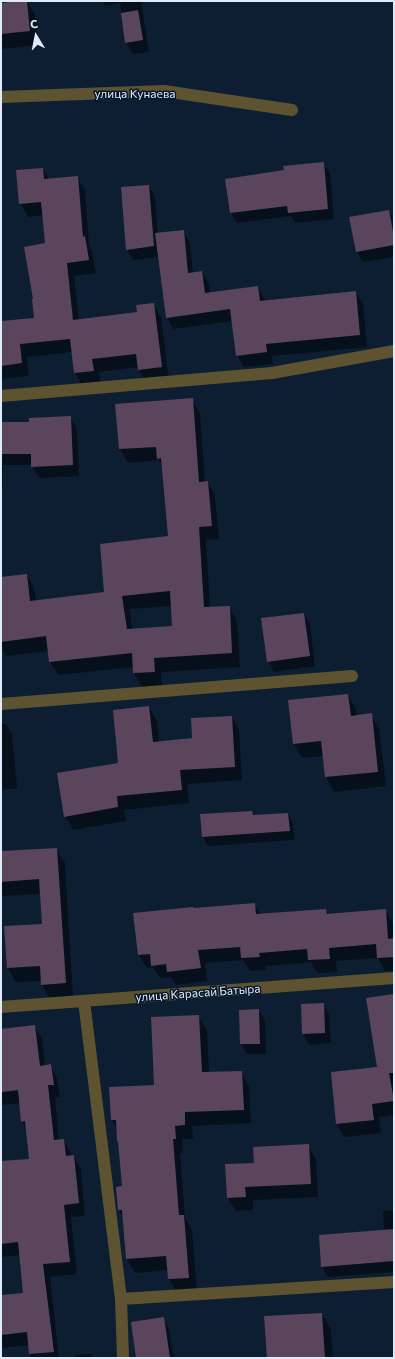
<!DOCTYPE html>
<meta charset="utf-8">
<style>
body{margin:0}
#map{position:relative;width:395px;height:1359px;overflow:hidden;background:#0d1e33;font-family:Commissioner,sans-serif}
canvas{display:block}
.frame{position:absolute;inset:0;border:2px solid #dfebf9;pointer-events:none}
.north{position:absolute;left:16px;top:16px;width:40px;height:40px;-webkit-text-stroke:3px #051529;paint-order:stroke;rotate:350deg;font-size:11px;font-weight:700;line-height:16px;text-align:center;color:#dfebf9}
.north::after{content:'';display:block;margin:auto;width:14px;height:18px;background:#dfebf9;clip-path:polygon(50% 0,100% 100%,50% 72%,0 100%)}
</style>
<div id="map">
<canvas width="395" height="1359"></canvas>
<div class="frame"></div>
<div class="north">С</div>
</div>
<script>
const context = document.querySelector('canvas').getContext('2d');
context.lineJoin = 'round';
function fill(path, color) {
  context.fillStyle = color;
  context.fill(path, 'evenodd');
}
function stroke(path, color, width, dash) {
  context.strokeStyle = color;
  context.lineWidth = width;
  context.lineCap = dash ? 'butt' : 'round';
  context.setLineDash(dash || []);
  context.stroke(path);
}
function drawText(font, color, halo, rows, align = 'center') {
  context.font = font + ' Commissioner,sans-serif';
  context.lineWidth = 3;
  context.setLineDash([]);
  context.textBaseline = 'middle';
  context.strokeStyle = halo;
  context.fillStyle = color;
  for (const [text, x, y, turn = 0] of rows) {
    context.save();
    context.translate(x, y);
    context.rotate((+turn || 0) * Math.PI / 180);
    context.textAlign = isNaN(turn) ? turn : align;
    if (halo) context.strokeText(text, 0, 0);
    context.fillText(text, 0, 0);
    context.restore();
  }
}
const shadow = new Path2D(`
 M1 1H4V4L27 1 35 15 38 45 1 49Z
 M102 1H141L149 52 133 54 126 42 120 3 105 6Z
 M323 163 330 173 334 219 295 223 291 216 237 223 231 213 285 171Z
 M43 169 49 179 77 177 85 190 89 246 92 251 96 273 74 276 79 320 138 313 153 304 161 317 169 380 146 383 138 367 99 372 101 384 82 386 75 373 72 352 27 357 29 376 1 379V322L35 319 46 244 43 215 28 217 20 203Z
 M149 186 155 197 158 234 183 231 190 243 193 274 202 273 209 284 210 293 258 287 265 301 356 293 363 304 367 347 272 356 273 364 244 367 237 355 232 321 173 329 167 317 159 257 133 260 127 249Z
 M389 211 394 221V257L363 262 357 252 350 218Z
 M192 400 200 413 205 482H208L215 496 219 539 206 540 210 608 229 607 237 621 240 667 161 672 162 686 142 687 134 673 133 667 58 675 50 662 49 651 6 656 1 646V578L27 575 34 588 36 601 106 593 169 537 163 467 159 460 128 463 120 449 116 405ZM172 606 173 627 132 630 130 609Z
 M70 417 77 429 79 476 39 478 32 465H3V487H1V423H30Z
 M304 614 310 624 315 666 274 672 268 661Z
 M348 695 356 709 357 716 371 714 379 729 386 786 334 792 326 777 323 756 302 758 294 744Z
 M149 707 157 721 159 742 193 739 232 717 239 730 242 780 187 784 189 803 124 810 126 821 73 830 65 816 119 763Z
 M1 724H6L12 734 17 788 1 790Z
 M252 812 254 816 288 814 293 823 294 840 208 846 203 837Z
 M56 849 65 863 73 998 50 999 42 985V981L16 982 8 968 43 924 41 894 1 896V852Z
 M254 904 261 915 326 910 329 915 385 910 393 923 394 970 385 971 378 958 336 961 337 972 317 973 311 962 266 966V970L250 971 243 960 205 963 207 981 176 985 171 977 160 978 153 967 147 968 139 955 194 909Z
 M394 995V1115L379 1117 381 1133 344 1137 337 1124 332 1073 378 1068Z
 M323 1004 329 1014 331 1043 309 1045 303 1034 302 1005Z
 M259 1010 265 1021 266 1054H247L241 1044Z
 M198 1016 207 1030 209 1073 241 1072 249 1086 251 1123 192 1126 193 1139H182L183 1153H180L185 1218 192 1230 197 1291 177 1293 169 1279 168 1270 135 1273 127 1259 124 1218 119 1210 123 1187 119 1144 118 1141 117 1130 112 1120 155 1086Z
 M34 1026 42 1038 45 1066 50 1065 57 1078 60 1097 55 1098 59 1141 63 1140 71 1153V1156H74L81 1169 85 1216 71 1217 77 1274 50 1277 59 1358H32L30 1354 29 1345 1 1348V1296L24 1294 20 1255 1 1257V1162L30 1159 27 1130 22 1121 20 1103 3 1105 1 1101V1093L23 1090 22 1088 1 1091V1039Z
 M308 1145 316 1159 318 1197 253 1200V1210L236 1211 228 1198 255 1164Z
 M394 1210V1272L328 1277 322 1267 384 1231 383 1211Z
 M322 1314 331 1329 333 1358H268Z
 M163 1318 169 1329 174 1358H137Z
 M91 1354 94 1358H75V1355Z`);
const building = new Path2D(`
 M21 1H27L30 31 1 34V3Z
 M138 10 143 40 125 43 121 13Z
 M324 162 328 209 288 213 287 206 230 213 225 179 284 170 283 166Z
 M43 168 44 179 78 176 83 237 85 236 89 260 67 263 73 320 137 312 136 305 154 303 162 367 138 370 136 354 92 359 94 371 74 373 70 339 20 344 22 363 1 366V321L34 318 32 299H33L24 247 45 243 41 202 19 204 16 170Z
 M149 185 154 246 126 250 121 187Z
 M389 210 394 237V245L356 252 349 217Z
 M184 230 188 273 202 271 205 293 258 286 260 301 356 291 360 335 266 344 267 352 236 356 230 309 166 318 155 233Z
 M193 398 199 482 208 481 212 526 199 527 204 607 230 606 232 653 154 658 155 672 133 673 132 653 49 662 46 636 1 642V577L27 574 30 601 104 592 100 544 168 536 161 458 157 459 156 447 119 449 115 404ZM170 591 172 626 127 629 122 596Z
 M71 416 73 465 31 467V454H1V422H29V418Z
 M304 613 310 656 267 662 261 618Z
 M348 694 351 716 372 713 378 772 325 777 321 741 293 744 288 700Z
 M149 706 153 742 192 738 191 718 232 716 235 767 180 770 182 790 117 796 118 807 64 817 57 773 118 763 113 710Z
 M252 811 253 815 288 813 290 831 202 837 200 814Z
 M57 848 66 983 41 985 40 966 7 968 4 926 42 924 39 879 1 882V851Z
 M255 903 256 914 326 909 327 914 386 909 388 939 394 938V957L377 958 376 944 329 948 330 959 308 960 307 949 259 953 260 957 241 958 240 947 198 950 201 968 167 972 166 964 151 966 150 954 138 955 133 913 193 907 194 908Z
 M394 994V1073H389L394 1101 372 1104 374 1120 336 1124 331 1072 377 1067 366 998Z
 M324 1003 325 1033 302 1034 301 1004Z
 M259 1009 260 1044H240L239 1010Z
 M199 1015 202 1072 242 1071 244 1110 185 1112V1125L175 1126 176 1139H173L179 1215H184L189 1278 168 1279 166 1256 126 1259 122 1210H118L116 1187 122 1186 118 1141 117 1142 116 1120H111L109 1087 154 1085 151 1017Z
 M35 1025 40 1066 51 1064 54 1085H48L54 1140 64 1139 66 1156 74 1155 79 1203 64 1205 70 1262 43 1264 54 1352 29 1354 27 1332 1 1335V1295L23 1293 18 1242 1 1244V1161L29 1159 25 1121 21 1122 18 1090 1 1092V1029Z
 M309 1144 311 1184 245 1187 246 1197 227 1198 225 1164 254 1163 253 1147Z
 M394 1229V1261L321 1267 319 1235Z
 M322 1313 325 1358H267L264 1316Z
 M164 1317 170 1358H136L131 1322Z`);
const minor = new Path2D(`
 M1 97 164 91 292 110
 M1 396 272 373 394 351
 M1 704 352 676
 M84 1001 121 1299 123 1358
 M1 1007 394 978
 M121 1299 394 1282`);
const streetNames = [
 ["улица Кунаева",135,94],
 ["улица Карасай Батыра",198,993,-4]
];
fill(shadow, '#0007');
fill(building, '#5b455c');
stroke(minor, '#5d5331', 12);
drawText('12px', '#dfebf9', '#051529', streetNames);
</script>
